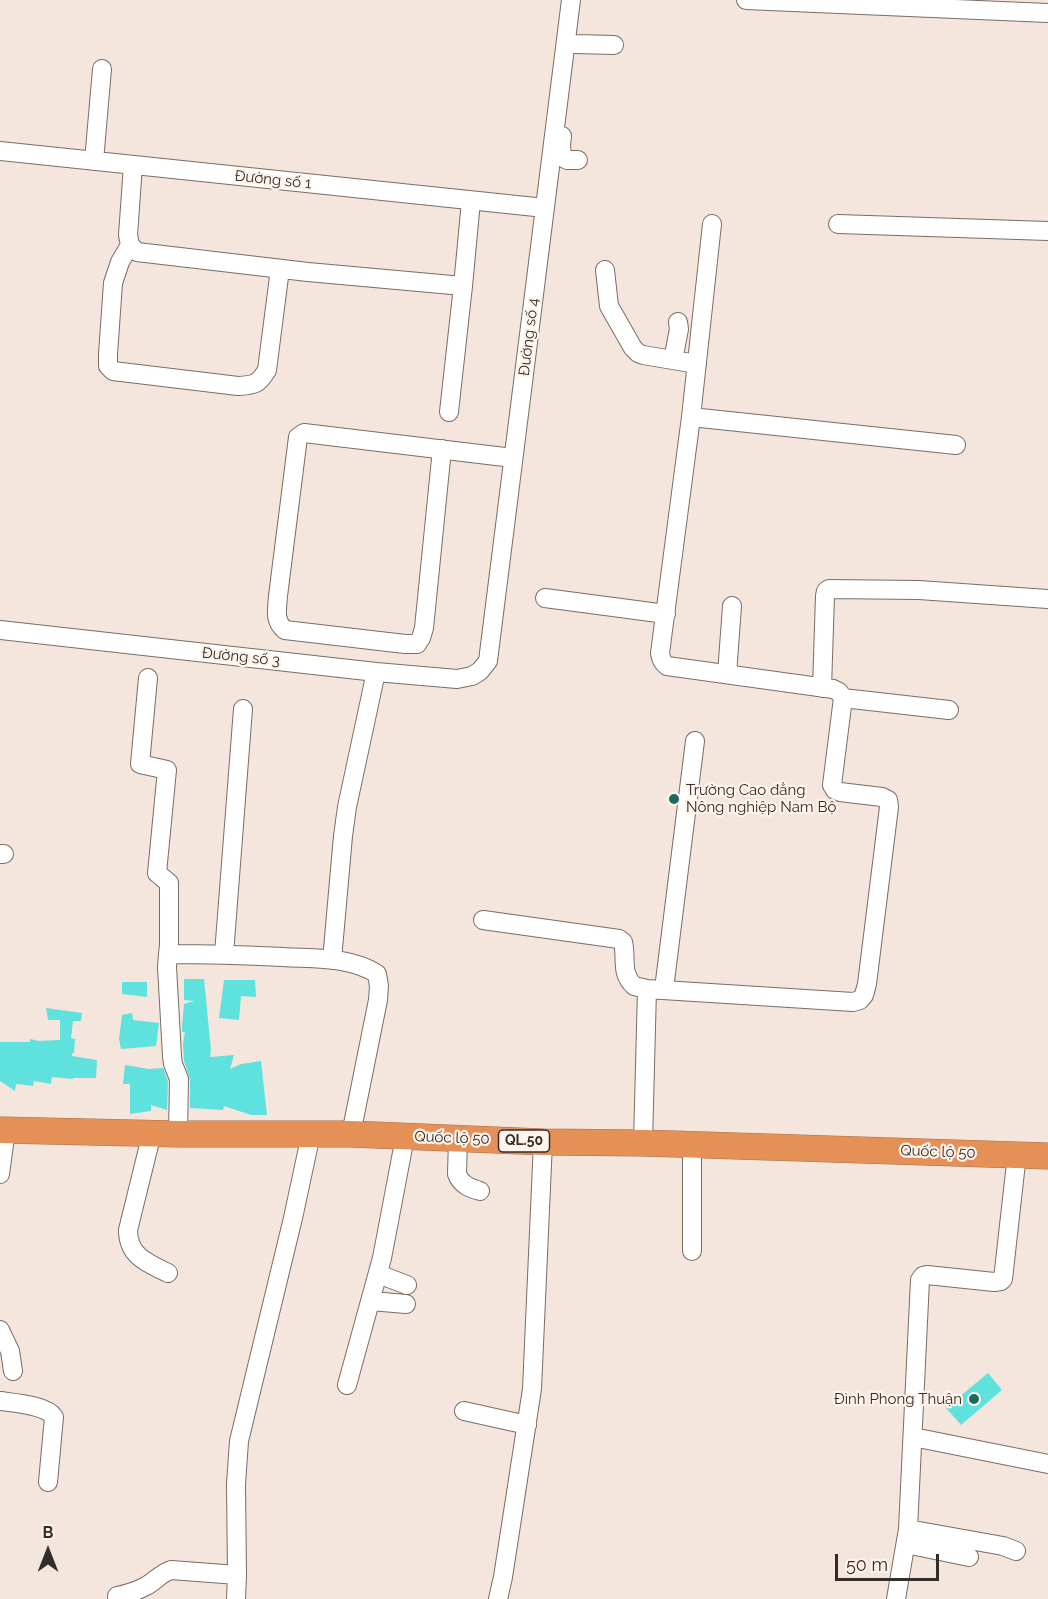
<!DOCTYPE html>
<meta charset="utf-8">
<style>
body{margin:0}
#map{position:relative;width:1048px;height:1599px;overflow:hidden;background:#f4e5dd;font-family:Raleway,sans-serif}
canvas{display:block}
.north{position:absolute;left:18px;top:1521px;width:60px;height:60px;-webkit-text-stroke:4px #fff3ec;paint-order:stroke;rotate:0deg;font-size:16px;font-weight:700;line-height:24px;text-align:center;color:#322d2a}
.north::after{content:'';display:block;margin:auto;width:21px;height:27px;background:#322d2a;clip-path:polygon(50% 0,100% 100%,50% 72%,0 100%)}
.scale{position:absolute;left:835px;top:1554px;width:104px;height:27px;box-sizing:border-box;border:3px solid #322d2a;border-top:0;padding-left:8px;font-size:18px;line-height:21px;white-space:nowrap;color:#322d2a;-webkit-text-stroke:4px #fff3ec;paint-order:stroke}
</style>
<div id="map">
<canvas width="1048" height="1599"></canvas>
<div class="north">B</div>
<div class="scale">50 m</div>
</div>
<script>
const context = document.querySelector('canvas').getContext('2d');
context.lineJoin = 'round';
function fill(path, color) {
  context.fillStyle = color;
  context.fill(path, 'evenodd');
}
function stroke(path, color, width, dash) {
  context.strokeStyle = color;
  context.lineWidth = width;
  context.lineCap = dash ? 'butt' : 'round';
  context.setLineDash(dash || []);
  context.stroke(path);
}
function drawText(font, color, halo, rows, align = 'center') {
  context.font = font + ' Raleway,sans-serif';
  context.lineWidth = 4.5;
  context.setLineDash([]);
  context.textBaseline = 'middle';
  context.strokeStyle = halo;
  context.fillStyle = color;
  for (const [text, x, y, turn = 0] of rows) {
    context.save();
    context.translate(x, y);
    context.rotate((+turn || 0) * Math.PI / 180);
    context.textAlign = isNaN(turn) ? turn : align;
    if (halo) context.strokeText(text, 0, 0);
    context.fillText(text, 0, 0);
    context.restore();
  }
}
const building = new Path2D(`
 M184 979H204L211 1050 210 1057 234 1055 230 1069 241 1064 261 1061 267 1115H251L224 1106 223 1110 190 1108V1079L184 1061 183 1043 185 1032H182V1027L184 1004 194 1001 184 1000Z
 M224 980H255L256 997 241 996 239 1020 219 1018Z
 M122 982H147V997L122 994Z
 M46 1008 82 1013 81 1021H73L71 1038 75 1039 74 1053H72V1056L97 1060 96 1078H73V1079L52 1077 51 1084 34 1081 33 1086 16 1084 15 1091 0 1081V1042H30V1039L39 1041 60 1040V1020H48Z
 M132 1013 133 1020 159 1023 156 1046 121 1049 119 1039 122 1015Z
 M125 1065 149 1069 163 1068 168 1081 167 1110 151 1105V1111L130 1114V1084H123Z
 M988 1373 1002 1390 961 1425 946 1408Z`);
const minor = new Path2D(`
 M746 0 1048 13
 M575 44 614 45
 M562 136 561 145 562 157 567 160H578
 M0 151 545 208
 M94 161 102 69
 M133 165 128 235 130 245 137 252 308 272 463 286 449 412
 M838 224 1048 231
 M130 245 120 262 113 283 108 354V366L113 371 238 386C254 385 258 385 267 370L280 269
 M605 270 609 306 633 348 638 353 643 355 697 364
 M463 286 471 201
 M673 360 679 329 678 322
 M691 417 956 445
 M442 449 424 628 421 638 417 644H405L285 630C274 621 277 610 278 596L298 437 304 433 513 458
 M545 598 666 614
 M0 630 376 672 457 679 472 676 480 671 488 661 571 0
 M727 674 732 606
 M148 678 140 764 167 770 157 873 169 883V945L168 954
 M822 688 825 596 826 591 829 589 919 590 1048 599
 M843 698 949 710
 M0 854H4
 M483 920 619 939 623 942C627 958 620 973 634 986L647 989 853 1002 860 1000 864 995 867 984 889 807 888 800 882 797 840 792 835 790 832 785 843 698 839 692 833 689 667 666C662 662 661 659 660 653L691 417 712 224
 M224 954 243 709
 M332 960 343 836 347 807 376 672
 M664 989 695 741
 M152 1133 128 1230C128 1256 147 1263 168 1273
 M178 1134 179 1079 173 1064 172 1056 167 967 168 954C206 954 244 955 283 957 313 959 350 956 377 974L379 986 378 1000 351 1134
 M458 1139 457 1174C461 1185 470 1188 480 1191
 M643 1143 647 989
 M0 1174 6 1130
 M692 1251V1145
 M378 1274 407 1285
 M371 1301 406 1304
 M0 1330 10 1351 13 1371
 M347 1385 382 1258 405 1137
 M0 1401C14 1403 46 1405 54 1417L48 1482
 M464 1411 527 1425
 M913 1437 1048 1464
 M908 1529 1003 1546 1016 1551
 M906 1544 969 1557
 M117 1596C127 1594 137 1591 146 1586 154 1582 161 1573 171 1570L237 1575
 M236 1599 237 1575 236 1484 239 1441 293 1218 311 1134
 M498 1599 503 1577 532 1389 543 1142
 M896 1599 908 1529 920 1280 923 1276 927 1275 994 1282 1001 1281 1003 1279 1017 1154`);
const highway = new Path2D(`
 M0 1130 178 1134H351L543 1142 643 1143 1048 1156`);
const markers = [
 [674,799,6,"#1b6865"],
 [974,1399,6,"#1b6865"]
];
const shields = [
 [524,1141,51]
];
const shieldNames = [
 ["QL.50",524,1141]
];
const streetNames = [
 ["Đường số 1",273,180,6],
 ["Đường số 4",529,337,-83],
 ["Đường số 3",241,657,6],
 ["Quốc lộ 50",452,1138,2],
 ["Quốc lộ 50",938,1152,2]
];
const poiNames = [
 ["Trường Cao đẳng",686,790],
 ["Nông nghiệp Nam Bộ",686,807],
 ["Đình Phong Thuận",962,1399,"right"]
];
fill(building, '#5fe2dd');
stroke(minor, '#796d65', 20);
stroke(highway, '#a66d47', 27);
stroke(minor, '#fff', 18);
stroke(highway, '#e59057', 26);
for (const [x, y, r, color] of markers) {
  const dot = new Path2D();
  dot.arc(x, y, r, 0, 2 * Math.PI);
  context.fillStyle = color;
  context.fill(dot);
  stroke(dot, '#fff3ec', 2);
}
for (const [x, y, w] of shields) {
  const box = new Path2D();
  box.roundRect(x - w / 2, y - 11, w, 22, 4.5);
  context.fillStyle = '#fff3ec';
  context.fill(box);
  stroke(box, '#322d2a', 1.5);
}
drawText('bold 14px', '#322d2a', null, shieldNames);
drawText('15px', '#322d2a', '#fff3ec', streetNames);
drawText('15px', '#322d2a', '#fff3ec', poiNames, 'left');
</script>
